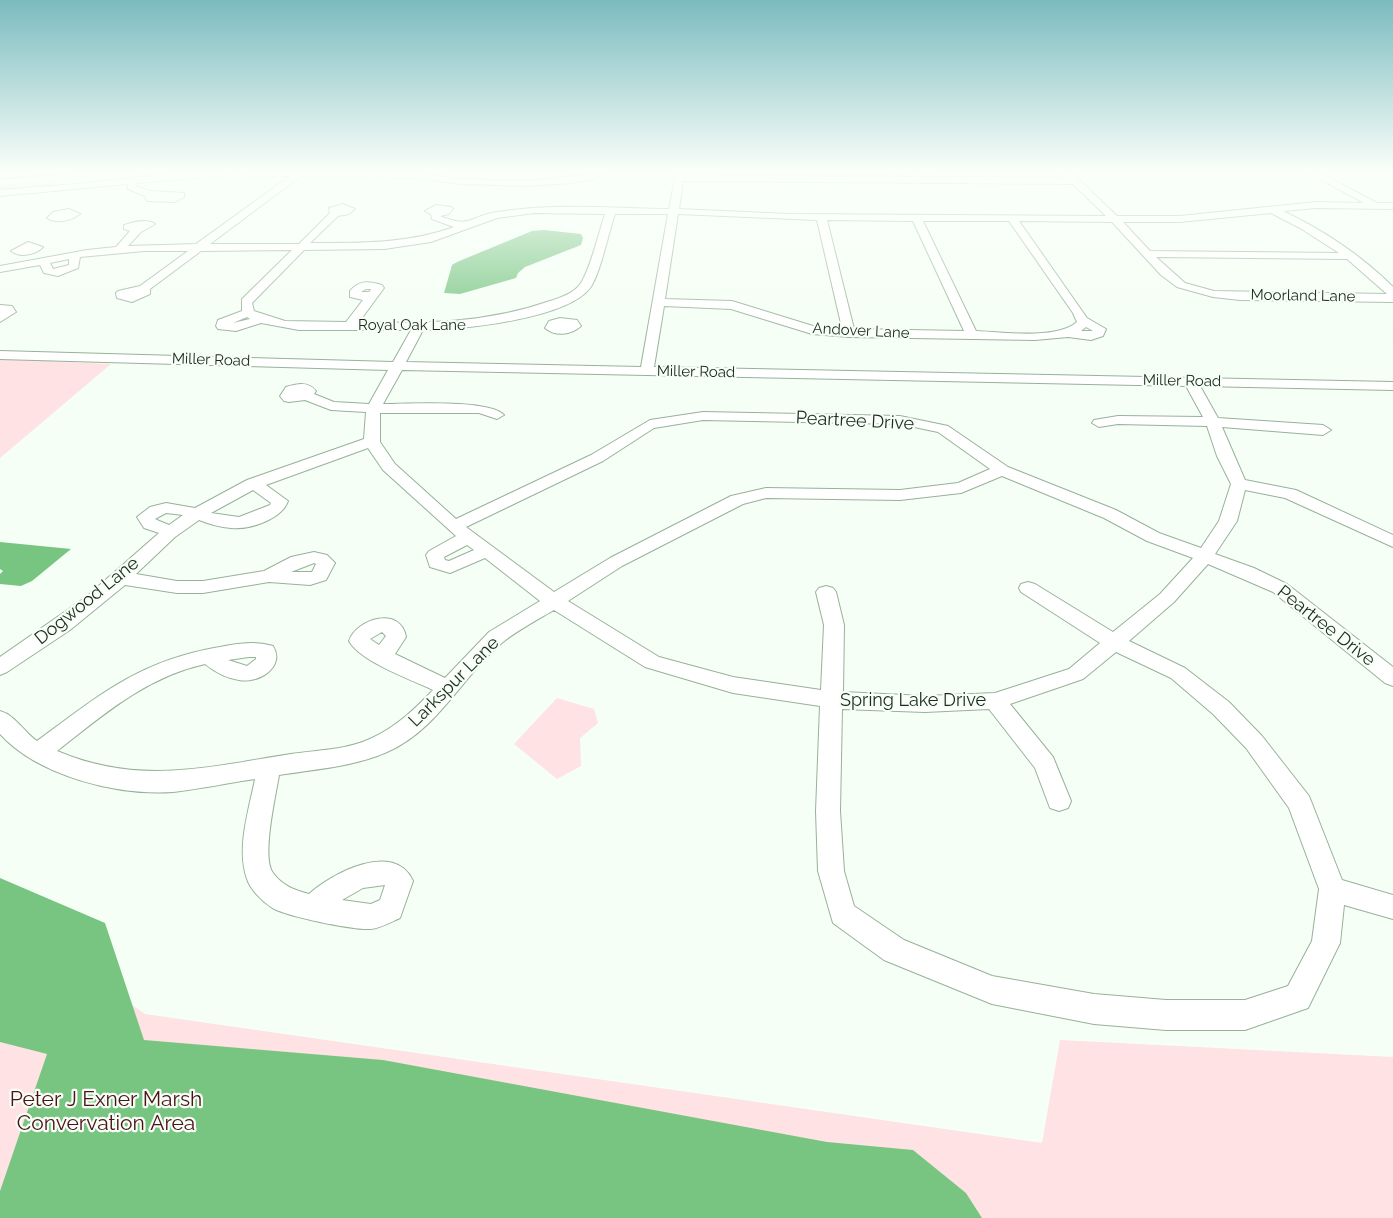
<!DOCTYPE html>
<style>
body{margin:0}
canvas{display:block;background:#f5fff5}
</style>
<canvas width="1393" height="1218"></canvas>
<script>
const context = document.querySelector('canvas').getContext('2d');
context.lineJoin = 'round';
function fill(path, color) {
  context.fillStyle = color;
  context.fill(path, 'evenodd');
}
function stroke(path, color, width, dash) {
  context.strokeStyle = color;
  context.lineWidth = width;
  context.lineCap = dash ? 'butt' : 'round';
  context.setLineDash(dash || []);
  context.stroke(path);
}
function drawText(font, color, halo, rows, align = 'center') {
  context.font = font + ' Raleway,sans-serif';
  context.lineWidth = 4.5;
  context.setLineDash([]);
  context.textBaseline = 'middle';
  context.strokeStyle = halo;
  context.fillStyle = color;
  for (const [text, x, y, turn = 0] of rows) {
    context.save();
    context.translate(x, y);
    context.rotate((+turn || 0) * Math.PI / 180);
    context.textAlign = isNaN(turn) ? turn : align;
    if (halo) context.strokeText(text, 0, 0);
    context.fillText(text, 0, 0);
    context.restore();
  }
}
const green = new Path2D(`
 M63 179 56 187 0 191V184Z
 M0 359 111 364 0 458Z
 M557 698 594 709 598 723 580 738 581 766 557 779 514 744Z
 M0 913 145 1014 1042 1143 1060 1040 1393 1057V1218H0Z`);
const water = new Path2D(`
 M544 230 581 234 583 238 581 245 525 267 518 273 516 278 460 294 444 293 452 265 457 262 532 231Z
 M0 542 71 549 32 581 21 586 0 584V574L3 571 0 569Z
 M0 878 105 923 144 1040 383 1060 827 1142 913 1150 966 1193 982 1218H0V1191L47 1054 0 1042Z`);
const stream = new Path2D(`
 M0 179 76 173`);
const minor = new Path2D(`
 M175 173H226L222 176 137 183 136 186 150 191 184 193V197L175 202 147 201 145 196 128 189V184L0 196V190L89 183Z
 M244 173H418L461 179 526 181 608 173 593 179 571 183 526 186 461 184 413 178 301 176 210 244H299L330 213 329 208 343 204 355 209 349 214 338 216 310 243C360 243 407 244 454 227L432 219 431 214 425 211 436 205 451 207 453 209 449 214 440 216C472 229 469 216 497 212 554 203 612 208 669 209L676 173H684V175L1068 178 1063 173H1072L1117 216H1180L1316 202 1364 203 1309 173H1320L1377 203H1393V209L1316 208 1283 211C1323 230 1362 256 1393 287V302L1240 300 1213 297 1177 287 1161 275 1112 222 1019 221 1087 318 1106 329 1103 336 1091 340 1068 337 1035 340 849 337 812 334 731 309 664 306 654 367 1393 382V390L1200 386 1218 418 1323 425 1331 430 1323 435 1222 427 1245 480 1296 490 1393 535V547L1285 498 1245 490 1237 521 1215 554 1254 568 1287 584 1393 667V686L1385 683 1273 592 1208 564 1174 602 1129 641 1185 668 1229 702 1262 736 1309 796 1342 880 1393 895V919L1344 905 1340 943 1308 1008 1245 1030H1166L1094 1024 992 1004 884 960 833 923 818 871 816 811 820 706 733 693 645 667 554 610C537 620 518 630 503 642 462 676 438 730 387 752 353 767 315 769 279 775 276 795 261 857 273 873 283 886 294 890 309 894 332 873 395 840 413 881L400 918C391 922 379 929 370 929 353 930 283 916 271 907 262 901 250 889 247 879 236 848 249 810 255 779 228 783 200 789 173 792 118 796 38 776 0 734V711C15 715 24 732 37 741 98 696 138 662 214 648 235 644 253 640 273 646 286 667 258 684 239 680 226 678 215 672 205 664 146 677 103 715 57 751 140 786 206 767 291 754 317 750 348 750 372 738 396 727 415 709 433 690 410 679 361 662 349 641 357 618 401 606 406 637L395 654 445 678 489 632 540 601 485 558 450 573 430 567 426 555 429 551 456 536 383 470 368 448 266 485 288 501C282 519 250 530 231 528 220 527 209 524 199 520L175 537 136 574 177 581H203L264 571 291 557 314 552 327 555 335 563 326 580 310 585 269 582 203 593H177L125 585 70 630 7 672 0 675V657L86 597 159 533 144 528 137 517 150 507 166 503 195 508 247 480 364 439 366 412 331 410 305 400 289 402 284 401 280 396 286 387C297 384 308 381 316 391L314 394 334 402 369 404 388 370 0 359V351L393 362 411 330H299L261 323 236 331 218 329 216 326 218 320 242 311V299L292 250 201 251 150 289V294L132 302 117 298 116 293 118 291 140 286 188 251H144L80 257 78 268 58 276 44 273 40 265 0 272V266L87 250 116 247 130 231 124 229V225C134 222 147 218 155 224L141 232 128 246 196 244 290 176H248ZM683 181 1073 184 1106 216 790 214 679 209ZM534 213 605 214C598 235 592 264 581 283 575 293 560 298 550 301 487 323 425 324 359 322L384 288 382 285C369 281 359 280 350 291V297L363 300 346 322 285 321 254 311 252 303 304 250 384 249 431 242 497 218ZM1271 213 1300 228 1339 253 1150 251 1123 222H1180ZM615 214H668L641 367 406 362 423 330C461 330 567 319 590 288 600 275 609 231 615 214ZM678 214 817 220 842 328 813 326 732 301 665 299ZM827 220 913 221 964 331 854 329ZM923 221H1009L1073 313 1077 322C1056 340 1003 332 976 331ZM1156 257 1347 259 1387 294 1214 291 1185 283ZM69 259V265L53 269 50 263ZM366 289H371L369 292H361ZM247 317 250 319 233 323ZM1086 327 1093 331H1081ZM402 370 1186 386 1203 417 1118 416 1094 420 1092 423 1099 427 1118 424 1207 426 1217 456 1231 484 1219 521 1201 548 1159 533 1116 510 1008 467 948 426 900 416 703 412 650 420 591 455 456 519 395 464 380 442V413H479L497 419 504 415C490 399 407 404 383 404ZM703 420 900 424 938 432 990 469 958 483 900 490 766 488 731 496 610 558 554 592 466 527 603 461 654 428ZM1002 476 1104 518 1147 541 1193 558 1160 594 1113 632 1035 584 1028 582 1021 584 1019 588 1021 592 1100 643 1069 669 995 693 925 696 843 692 844 625 836 592 833 588 826 586 819 588 816 592 824 625 821 690 733 677 659 657 568 601 622 566 743 504 766 498 900 500 961 493ZM253 490 271 503 270 505 239 517 211 513ZM166 513 183 515 169 525 157 520 155 519ZM467 545 474 550 449 561 445 560 444 557ZM314 563 316 564 312 572H291ZM382 632 386 636 379 645 370 639ZM1116 652 1171 678 1213 714 1246 748 1289 808 1319 889 1312 941 1288 986 1245 1000H1166L1094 994 992 976 904 940 854 906 844 871 840 811 842 709 925 712 989 709 1035 768 1050 808 1059 811 1068 808 1071 801 1053 757 1010 704 1083 679ZM249 657H256V659L247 666 228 660ZM385 885 380 900 371 904 342 900 363 888Z
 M69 209 80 214C71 221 57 224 47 218L53 212Z
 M28 242 43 247C35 255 20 258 11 251Z
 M0 305 12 306 16 312 0 322Z
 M560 318 577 320 581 326C571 335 555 337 545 328L549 321Z`);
const farStreetnames = [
 ["Moorland Lane",1303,296,1],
 ["Royal Oak Lane",412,325],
 ["Andover Lane",861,331,3],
 ["Miller Road",211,360,2],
 ["Miller Road",696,372,1],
 ["Miller Road",1182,381,1]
];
const streetNames = [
 ["Peartree Drive",855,421,3],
 ["Dogwood Lane",87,601,-39],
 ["Peartree Drive",1326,626,38],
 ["Larkspur Lane",454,682,-45],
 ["Spring Lake Drive",913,701]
];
const nearParknames = [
 ["Peter J Exner Marsh",106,1100],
 ["Convervation Area",106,1124]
];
fill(green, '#ffe2e3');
fill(water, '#78c582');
stroke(stream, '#78c582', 1.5);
stroke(minor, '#98b19a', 2);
fill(minor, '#fff');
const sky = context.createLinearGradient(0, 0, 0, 343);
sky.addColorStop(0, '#7bbbbf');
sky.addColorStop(0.5, '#fafffa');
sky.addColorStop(1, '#fafffa00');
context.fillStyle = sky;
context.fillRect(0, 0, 1393, 343);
drawText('15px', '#1f2820', '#f5fff5', farStreetnames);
drawText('18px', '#1f2820', '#f5fff5', streetNames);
drawText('21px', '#4f1019', '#f5fff5', nearParknames);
</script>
